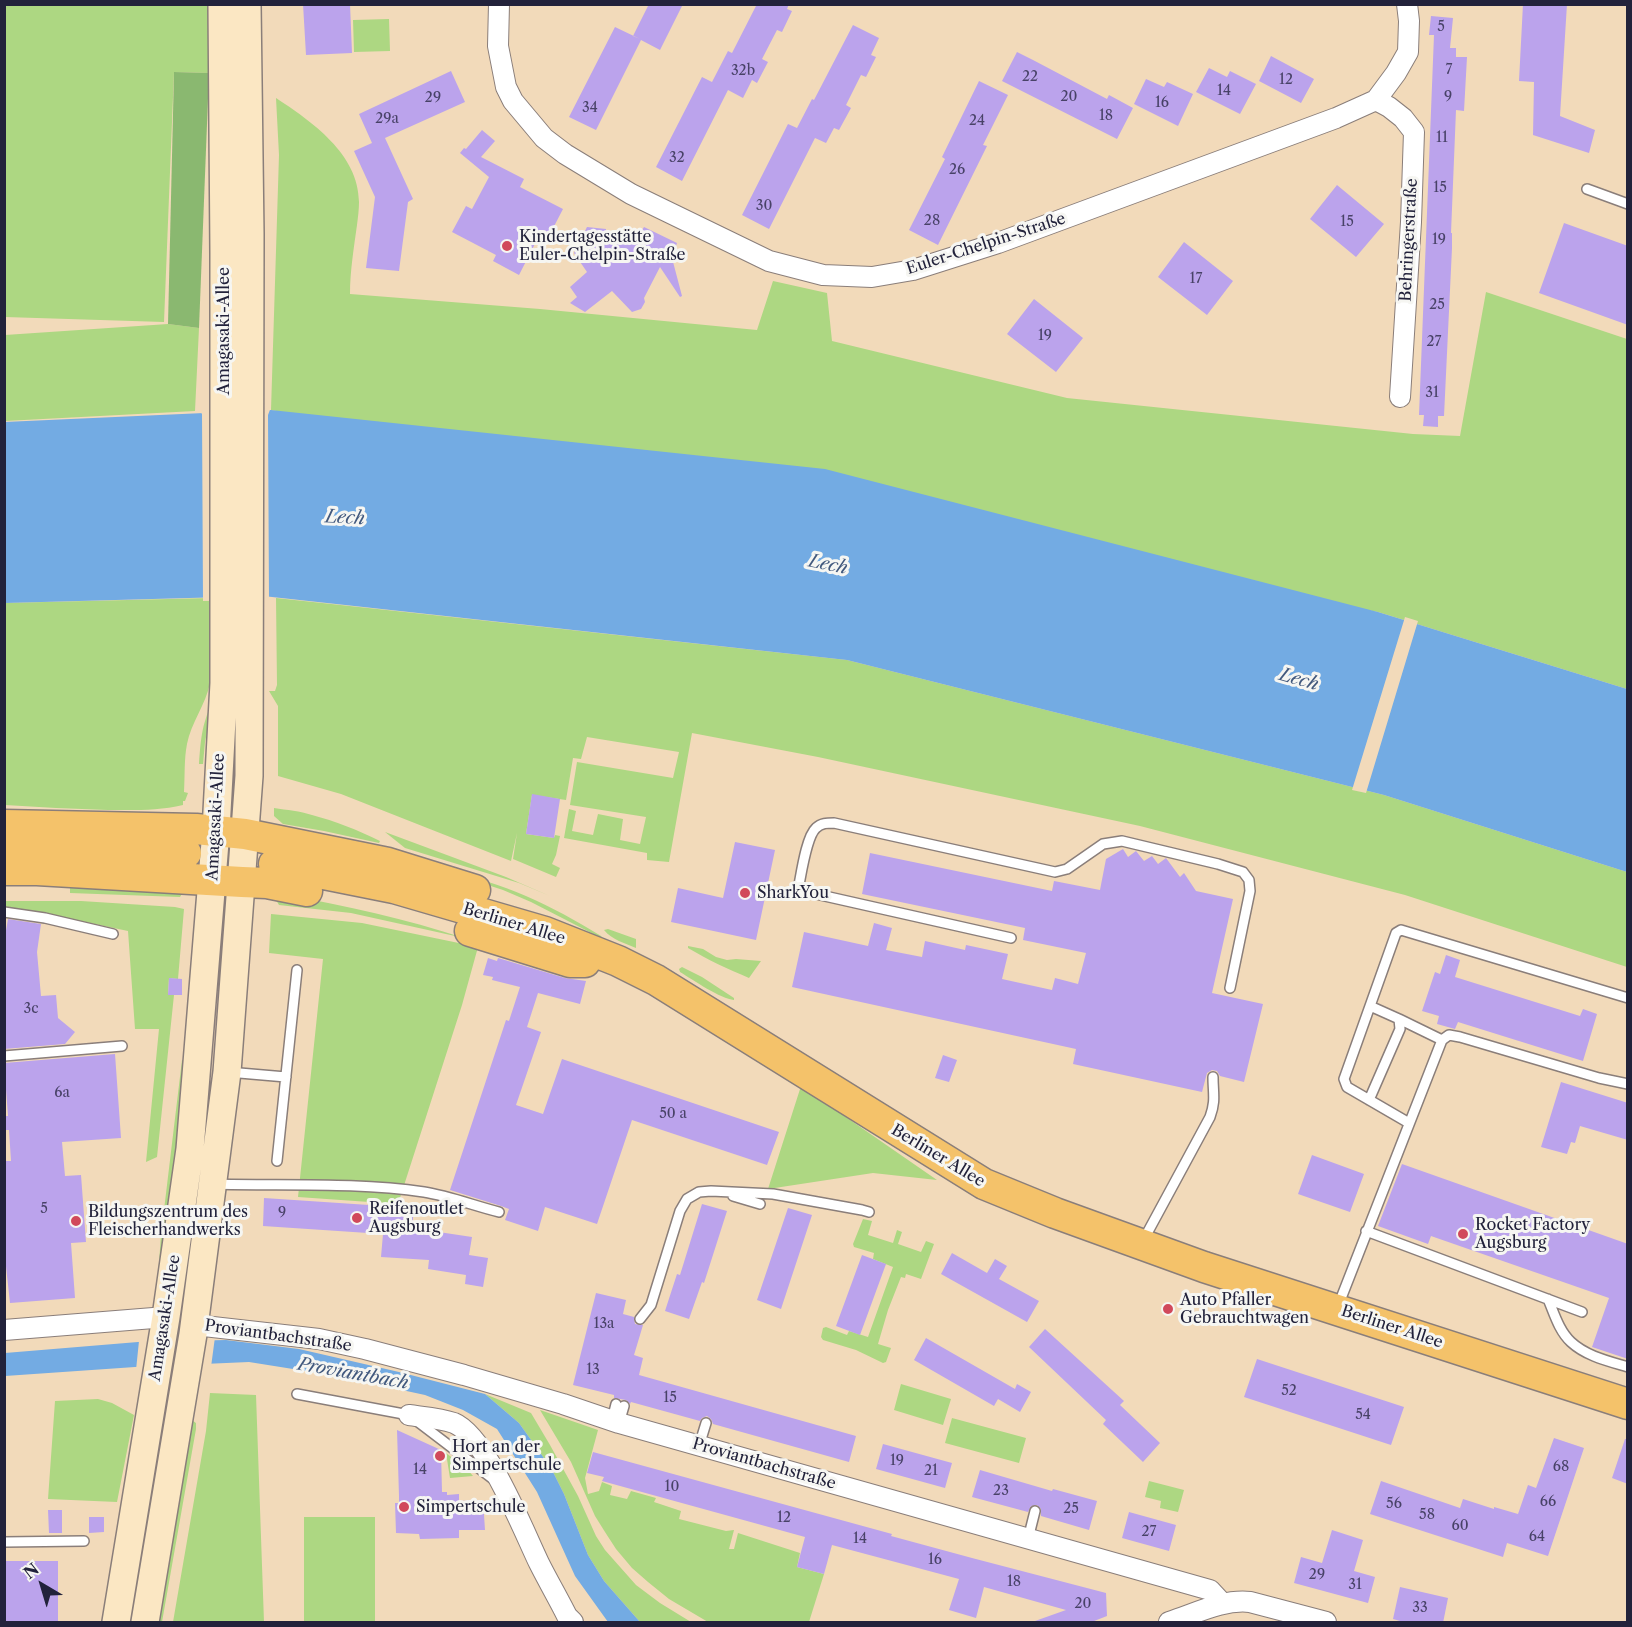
<!DOCTYPE html>
<meta charset="utf-8">
<style>
body{margin:0}
#map{position:relative;width:1632px;height:1627px;overflow:hidden;background:#f2daba;font-family:"Libre Caslon Text",serif}
canvas{display:block}
.frame{position:absolute;inset:0;border:6px solid #22223b;pointer-events:none}
.north{position:absolute;left:12px;top:1555px;width:60px;height:60px;-webkit-text-stroke:4px #f6f6f2;paint-order:stroke;rotate:322deg;font-size:16px;font-weight:700;line-height:24px;text-align:center;color:#22223b}
.north::after{content:'';display:block;margin:auto;width:21px;height:27px;background:#22223b;clip-path:polygon(50% 0,100% 100%,50% 72%,0 100%)}
</style>
<div id="map">
<canvas width="1632" height="1627"></canvas>
<div class="frame"></div>
<div class="north">N</div>
</div>
<script>
const context = document.querySelector('canvas').getContext('2d');
context.lineJoin = 'round';
function fill(path, color) {
  context.fillStyle = color;
  context.fill(path, 'evenodd');
}
function stroke(path, color, width, dash) {
  context.strokeStyle = color;
  context.lineWidth = width;
  context.lineCap = dash ? 'butt' : 'round';
  context.setLineDash(dash || []);
  context.stroke(path);
}
function drawText(font, color, halo, rows, align = 'center') {
  context.font = font + ' "Libre Caslon Text",serif';
  context.lineWidth = 6;
  context.setLineDash([]);
  context.textBaseline = 'middle';
  context.strokeStyle = halo;
  context.fillStyle = color;
  for (const [text, x, y, turn = 0] of rows) {
    context.save();
    context.translate(x, y);
    context.rotate((+turn || 0) * Math.PI / 180);
    context.textAlign = isNaN(turn) ? turn : align;
    if (halo) context.strokeText(text, 0, 0);
    context.fillText(text, 0, 0);
    context.restore();
  }
}
const green = new Path2D(`
 M4 5H208L209 73 174 72 164 322 5 317Z
 M389 19 390 51 354 52 353 20Z
 M276 98C311 121 359 154 359 202 359 209 358 217 357 225 354 247 350 271 350 294L540 309 757 330 773 281 827 293 832 341 1067 398 1413 434 1460 436 1486 292 1627 339V689L1378 612 271 410 279 155Z
 M168 324 199 328 195 411 5 421V335Z
 M210 598V683C206 704 191 723 187 744 184 759 185 776 184 792L188 793 185 801H183V805C158 811 133 810 108 810 73 809 39 807 5 805L4 603Z
 M276 598 847 660 1384 795 1627 872V967L1405 895 1140 826 818 757 692 733 669 862 647 860V853L564 838 569 809 576 811 572 831 593 835 598 814 623 819 620 840 640 844 646 817 570 805 577 762 673 778 679 752 587 737 581 759 573 758 566 800 532 795 526 834 554 838 555 835 560 836 556 855 552 864 560 868 556 877 513 859 517 833 511 861 341 794 278 776V706L269 691H275L277 685Z
 M214 698 205 742 203 764H199C201 736 202 724 214 698Z
 M274 808C287 810 300 811 312 815 335 821 358 830 380 841L379 843 324 831 283 824 274 816Z
 M385 832 506 877 550 896 519 883 405 848Z
 M445 871C503 882 551 905 601 936L603 939 531 902 503 890Z
 M70 886 180 892 182 894 180 897 70 893Z
 M287 895C347 906 406 919 464 938L351 913 279 905 276 900Z
 M5 901H81L175 907 184 909 178 979 169 978 168 994 174 995 157 1157 146 1162 159 1029H135L128 931 76 920 5 909Z
 M271 914 362 923 478 947 462 1005 398 1204 298 1197 323 959 269 953Z
 M608 929 636 939V948C625 943 612 940 604 930Z
 M688 946 703 949 716 957 727 960 736 959 761 961 749 978C728 969 708 960 688 948Z
 M682 967 702 977 734 998V1000C721 999 693 980 680 972L679 969Z
 M182 1060 186 1061 188 1063 159 1280 158 1277 161 1235Z
 M801 1086 937 1180 873 1173 768 1189Z
 M863 1219 872 1221 868 1235 893 1243 897 1230 902 1232 898 1244 921 1252 926 1241 934 1244 921 1279 906 1274 905 1278 901 1277 888 1310 878 1344 891 1348 886 1362 883 1363 856 1350 823 1340 821 1337 823 1328 826 1327 847 1335 849 1331 868 1337 893 1267 873 1259 874 1253 854 1247 853 1244Z
 M901 1384 951 1399 943 1425 894 1410Z
 M210 1393 256 1395 264 1622H173L206 1431Z
 M485 1394 531 1413 550 1445 578 1496 596 1536 605 1550 636 1585 660 1603 691 1622H640L604 1581 588 1555 564 1494 551 1468 519 1423Z
 M98 1399 112 1403 134 1415 117 1502 48 1499 55 1401Z
 M540 1410 598 1430 585 1478 588 1494 599 1491 602 1482 612 1486 610 1495 627 1499 631 1491 656 1498 654 1502 681 1511 679 1519 726 1531 734 1530 729 1549H734L738 1533 800 1553 797 1567 824 1574 809 1622H708L669 1599 648 1582 632 1568 616 1549 605 1532 595 1516 571 1462Z
 M161 1415 172 1416 137 1622H127Z
 M189 1418 196 1423V1429L162 1622H155Z
 M952 1418 1026 1438 1019 1463 945 1443Z
 M446 1453 467 1469 473 1476 450 1478Z
 M1149 1481 1184 1490 1178 1512 1160 1508 1161 1501 1145 1497Z
 M304 1517H375V1622H304Z`);
const forest = new Path2D(`
 M174 72 209 73 199 328 168 324Z`);
const water = new Path2D(`
 M271 410 825 469 1378 612 1627 689V872L1384 795 847 660 263 596 5 603 4 422Z
 M226 1340 299 1349 399 1372 485 1394 519 1423 551 1468 564 1494 588 1555 604 1581 640 1622H608L575 1576 537 1492 497 1429 463 1410 425 1395 337 1376 249 1362 135 1367 5 1376V1353L138 1342Z`);
const pier = new Path2D(`
 M271 407 268 415 269 600 203 601 202 414 200 411Z
 M1405 617 1418 621 1366 793 1352 790Z
 M215 1337 211 1367 178 1368 179 1338Z
 M175 1338 170 1369 136 1370 139 1341 138 1339Z`);
const building = new Path2D(`
 M303 4H350L352 53 306 55Z
 M649 4H683L660 50 641 40 596 130 569 117 615 27 640 39 633 36Z
 M757 4H789L787 9 792 11 782 32 777 30 762 59 768 62 757 83 752 80 743 98 728 90 682 181 656 167 702 77 712 82 728 51 732 53Z
 M1523 4H1567L1560 116 1595 130 1589 153 1533 135 1534 82 1519 81Z
 M1431 16 1453 18 1450 48H1456V57H1467L1464 111 1456 110 1451 233H1452V248L1444 416H1438V427L1423 426 1424 415H1419L1434 35H1429Z
 M853 25 879 38 871 55 876 57 866 77 861 75 846 105 851 108 839 130 834 128 826 143 815 138 769 229 742 215 788 124 797 128 812 99 814 100Z
 M1017 52 1033 60 1107 99 1109 95 1133 108 1117 139 1002 81Z
 M1271 56 1314 79 1301 103 1259 81Z
 M1209 68 1227 77 1230 71 1256 84 1240 114 1196 92Z
 M451 71 465 102 385 138 413 199 408 202 399 271 366 268 375 197 354 151 372 143 359 114Z
 M1146 79 1164 87 1167 82 1193 94 1178 126 1134 104Z
 M979 81 1008 95 983 145 987 146 938 245 909 230 945 159 942 157Z
 M482 130 495 141 481 157 524 179 520 187 563 209 549 236 541 232 519 275 493 261 496 255 452 232 466 206 472 209 489 177 460 153 464 148 466 149Z
 M1337 185 1384 224 1356 257 1310 219Z
 M1564 223 1628 246V325L1539 293Z
 M587 227 606 229V235H639L644 227 677 243 672 258 682 296 680 297 660 267 644 298 645 302 641 309 632 312 612 291 585 312 570 303 577 297 570 287 587 272 574 253Z
 M1184 242 1233 281 1207 315 1158 277Z
 M1034 299 1083 338 1056 372 1007 334Z
 M532 794 560 799 554 838 526 834Z
 M735 842 775 850 756 940 671 922 678 888 723 898Z
 M1123 849 1128 857 1136 851 1144 861 1152 856 1158 864 1166 858 1180 877 1184 873 1196 891 1233 899 1212 993 1263 1004 1244 1082 1220 1076 1217 1071 1212 1070 1207 1073 1202 1092 1073 1064 1076 1049 792 987 804 932 868 946 874 923 892 928 886 950 922 957 925 941 965 950 966 945 1008 954 1002 979 1052 990 1055 978 1078 984 1086 953 1023 940 1025 928 862 894 870 853 1052 891 1054 881 1100 890 1106 859Z
 M8 919 41 924 37 952 41 996 56 995 58 1018 75 1032 65 1044 4 1049V942Z
 M1446 955 1460 960 1455 977 1580 1016 1583 1009 1597 1014 1583 1061 1458 1022 1455 1029 1437 1024 1439 1016 1422 1011 1435 972 1440 974Z
 M488 958 497 961 498 958 565 978 586 981 580 1004 538 993 527 1027 541 1032 516 1105 543 1114 562 1059 779 1132 767 1165 632 1120 597 1224 545 1207 538 1231 505 1220 509 1209 501 1206 450 1190 506 1020 509 1021 520 987 492 980 493 977 483 975Z
 M169 978 182 979V995H168Z
 M115 1054 121 1138 62 1142 65 1176 81 1175 86 1242 71 1243 75 1298 10 1303 4 1248V1161H11L9 1130H4V1116H8L4 1063Z
 M943 1055 957 1060 949 1082 935 1078Z
 M1561 1082 1628 1103V1140L1580 1126 1575 1143 1571 1142 1567 1154 1541 1147Z
 M1312 1155 1364 1174 1350 1212 1298 1194Z
 M1402 1164 1628 1244V1359L1592 1347 1609 1298 1431 1236 1428 1244 1378 1226Z
 M264 1198 414 1208 412 1228 472 1237 469 1255 488 1258 483 1287 465 1284 466 1275 428 1269 429 1260 381 1257 383 1234 263 1226Z
 M702 1204 727 1211 704 1283 702 1282 689 1319 665 1311 677 1274 680 1275Z
 M788 1208 812 1215 781 1309 757 1300Z
 M952 1253 987 1273 995 1259 1007 1266 999 1279 1039 1301 1027 1322 941 1274Z
 M862 1255 886 1264 860 1335 836 1326Z
 M596 1293 626 1300 623 1314 634 1317 635 1324 643 1325 634 1355 643 1358 639 1375 856 1436 849 1462 713 1424 711 1419 707 1416 702 1418 700 1421 631 1402 630 1404 626 1400 614 1398V1395L573 1385Z
 M1045 1329 1124 1401 1120 1405 1160 1443 1143 1462 1103 1424 1106 1420 1029 1347Z
 M926 1338 1015 1389 1017 1384 1031 1392 1020 1412 998 1399 994 1406 914 1360Z
 M1257 1359 1404 1407 1391 1445 1244 1397Z
 M397 1430 441 1450 442 1492H447V1495L459 1494V1501L483 1500 485 1530H459V1538L420 1539 419 1534 396 1533 395 1503H399V1496Z
 M1554 1438 1584 1448 1548 1556 1507 1543 1503 1557 1370 1514 1381 1481 1460 1508 1463 1499 1494 1509V1507L1518 1514 1528 1485 1536 1488Z
 M1625 1439H1628V1484L1612 1478Z
 M883 1444 952 1463 945 1488 876 1469Z
 M593 1452 892 1534 891 1536 972 1558 1106 1593 1107 1616 1089 1623H1035V1621L1066 1610 984 1587 976 1618 949 1610 959 1579 832 1545 824 1574 797 1567 805 1537 602 1481 604 1477 587 1473Z
 M980 1470 1052 1491 1053 1489 1097 1501 1089 1530 1041 1516V1509L1037 1505 1031 1506 1028 1512 972 1497Z
 M48 1510H62V1533H49Z
 M1129 1512 1176 1525 1169 1551 1122 1538Z
 M89 1517H104V1532L89 1533Z
 M1332 1530 1363 1540 1354 1571 1375 1577 1368 1603 1294 1583 1301 1557 1322 1563Z
 M4 1561H58V1623H4Z
 M1400 1587 1448 1598 1443 1623H1407L1393 1619Z`);
const lane = new Path2D(`
 M1587 189 1628 204
 M4 912 45 918 113 934
 M1011 938 798 890C801 876 806 837 816 828 821 823 827 823 834 823L1055 872 1067 869 1103 844 1122 841 1218 864 1243 872 1249 880 1250 891 1230 988
 M1399 1019 1442 1040
 M4 1056 122 1046
 M228 1072 286 1077
 M1369 1100 1400 1029 1399 1019 1370 1006
 M1409 1123 1347 1087 1344 1079 1396 933 1401 930 1628 998
 M277 1161 297 970
 M213 1184C283 1186 355 1182 424 1192 449 1196 475 1206 499 1212
 M733 1196 760 1204
 M1366 1231 1582 1312
 M1144 1239 1210 1117C1216 1101 1213 1093 1213 1077
 M1548 1299C1554 1313 1559 1331 1571 1342 1586 1356 1608 1361 1628 1367
 M1338 1306 1442 1040 1449 1035 1460 1037 1599 1078 1628 1084
 M640 1319 651 1305 680 1211 687 1199 699 1192 711 1191 773 1194 862 1210 869 1212
 M297 1394 409 1415 493 1479
 M612 1420 616 1404
 M619 1423 624 1406
 M699 1446 706 1423
 M1028 1539 1035 1511
 M4 1542 84 1541`);
const street = new Path2D(`
 M499 4 498 46 506 87 513 101 544 138 565 154 631 194 769 261 823 275 872 277 913 270 998 243 1336 118 1376 100 1396 73 1408 52 1409 21 1407 4
 M1376 100 1389 107 1403 118 1414 132 1411 222 1400 397
 M195 1325 319 1339 365 1349 464 1375 563 1404 619 1423 1210 1590 1223 1604
 M4 1330 166 1317
 M409 1415C423 1417 440 1418 454 1423 486 1436 524 1532 539 1563 548 1581 558 1598 567 1616L573 1622
 M1169 1622C1195 1614 1222 1599 1250 1602L1326 1622`);
const secondary = new Path2D(`
 M116 1622 166 1317 190 1149 216 830 224 683V254L222 4
 M145 1622 193 1334 227 1072 249 776 250 234 247 4`);
const primary = new Path2D(`
 M4 825 196 829 245 834 388 863 475 890
 M4 847 36 846 186 853
 M274 864 394 888 545 932 618 961 656 980 984 1184 1055 1213 1204 1267 1628 1404
 M4 870H37L242 882 267 883 307 891
 M470 931 570 962H585`);
const markers = [
 [507,246,6,"#d1495b"],
 [745,893,6,"#d1495b"],
 [357,1218,6,"#d1495b"],
 [76,1221,6,"#d1495b"],
 [1463,1234,6,"#d1495b"],
 [1168,1309,6,"#d1495b"],
 [440,1456,6,"#d1495b"],
 [404,1507,6,"#d1495b"]
];
const numberNames = [
 ["5",1441,27],
 ["7",1449,70],
 ["32b",743,71],
 ["22",1030,77],
 ["12",1286,80],
 ["14",1224,91],
 ["20",1069,97],
 ["9",1448,97],
 ["29",433,98],
 ["16",1162,103],
 ["34",590,108],
 ["18",1106,116],
 ["29a",387,119],
 ["24",977,121],
 ["11",1442,138],
 ["32",677,158],
 ["26",957,170],
 ["15",1440,188],
 ["30",764,206],
 ["28",932,221],
 ["15",1347,222],
 ["19",1439,240],
 ["17",1196,279],
 ["25",1437,305],
 ["19",1045,336],
 ["27",1434,342],
 ["31",1432,393],
 ["3c",31,1009],
 ["6a",62,1093],
 ["50 a",673,1114],
 ["5",44,1209],
 ["9",282,1213],
 ["13a",604,1324],
 ["13",593,1370],
 ["52",1289,1391],
 ["15",670,1398],
 ["54",1363,1415],
 ["19",897,1461],
 ["68",1561,1467],
 ["14",420,1470],
 ["21",931,1471],
 ["10",672,1487],
 ["23",1001,1491],
 ["66",1548,1502],
 ["56",1394,1504],
 ["25",1071,1509],
 ["58",1427,1515],
 ["12",784,1518],
 ["60",1460,1526],
 ["27",1149,1532],
 ["64",1537,1537],
 ["14",860,1539],
 ["16",935,1560],
 ["29",1317,1575],
 ["18",1014,1582],
 ["31",1355,1585],
 ["20",1083,1604],
 ["33",1420,1608]
];
const poiNames = [
 ["Kindertagesstätte",519,237],
 ["Euler-Chelpin-Straße",519,255],
 ["SharkYou",757,893],
 ["Reifenoutlet",369,1209],
 ["Augsburg",369,1227],
 ["Bildungszentrum des",88,1212],
 ["Fleischerhandwerks",88,1230],
 ["Rocket Factory",1475,1225],
 ["Augsburg",1475,1243],
 ["Auto Pfaller",1180,1300],
 ["Gebrauchtwagen",1180,1318],
 ["Hort an der",452,1447],
 ["Simpertschule",452,1465],
 ["Simpertschule",416,1507]
];
const streetNames = [
 ["Behringerstraße",1409,240,-87],
 ["Euler-Chelpin-Straße",986,244,-18],
 ["Amagasaki-Allee",224,331,-90],
 ["Amagasaki-Allee",216,817,-87],
 ["Berliner Allee",514,924,17],
 ["Berliner Allee",938,1156,31],
 ["Amagasaki-Allee",165,1318,-81],
 ["Berliner Allee",1392,1327,18],
 ["Proviantbachstraße",278,1336,8],
 ["Proviantbachstraße",764,1464,16]
];
const waterNames = [
 ["Lech",345,518,3],
 ["Lech",828,565,11],
 ["Lech",1299,680,16],
 ["Proviantbach",353,1374,10]
];
fill(green, '#add782');
fill(forest, '#8ab870');
fill(water, '#73abe3');
fill(pier, '#f2daba');
fill(building, '#bba3ec');
stroke(lane, '#8a7e7a', 12);
stroke(street, '#8a7e7a', 22);
stroke(secondary, '#8a7e7a', 30);
stroke(primary, '#8a7e7a', 33);
stroke(lane, '#fff', 9);
stroke(street, '#fff', 20);
stroke(secondary, '#fbe7c3', 27);
stroke(primary, '#f4c26a', 30);
for (const [x, y, r, color] of markers) {
  const dot = new Path2D();
  dot.arc(x, y, r, 0, 2 * Math.PI);
  context.fillStyle = color;
  context.fill(dot);
  stroke(dot, '#f6f6f2', 2);
}
drawText('14px', '#484267', null, numberNames);
drawText('16px', '#22223b', '#f6f6f2', poiNames, 'left');
drawText('16px', '#22223b', '#f6f6f2', streetNames);
drawText('italic 18px', '#42597e', '#f6f6f2', waterNames);
</script>
